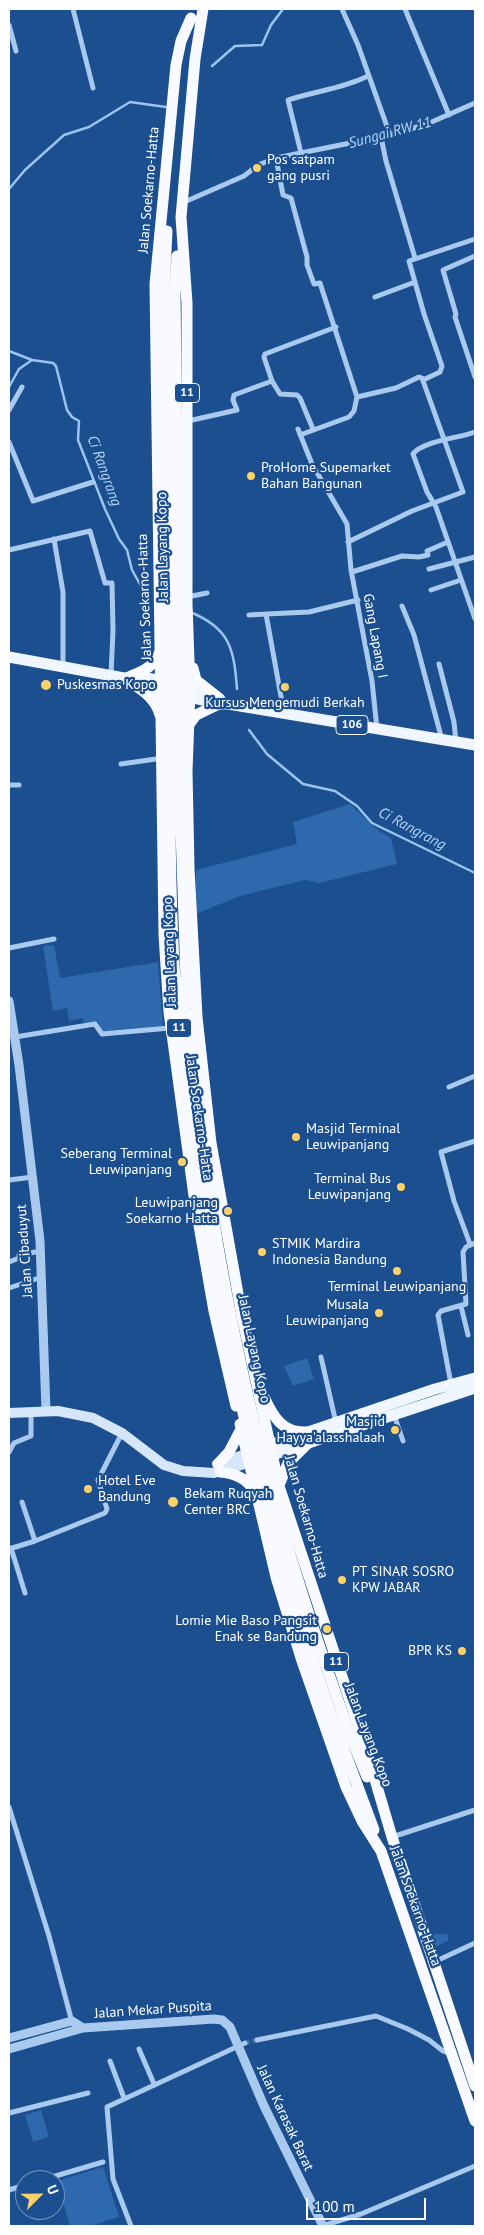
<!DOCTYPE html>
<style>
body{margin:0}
#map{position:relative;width:484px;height:2235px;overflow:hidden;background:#1b4f8f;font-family:"PT Sans",sans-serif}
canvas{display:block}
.frame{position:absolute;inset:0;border:10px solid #fff;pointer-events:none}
.north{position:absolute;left:15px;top:2170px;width:50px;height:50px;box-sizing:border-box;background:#1b4f8f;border:1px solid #7695bc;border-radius:50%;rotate:67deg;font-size:14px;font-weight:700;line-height:20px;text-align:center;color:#fff}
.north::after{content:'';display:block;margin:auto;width:18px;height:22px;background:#ffd166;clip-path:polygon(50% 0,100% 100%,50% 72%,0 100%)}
.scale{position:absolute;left:306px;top:2198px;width:120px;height:22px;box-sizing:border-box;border:2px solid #fff;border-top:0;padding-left:6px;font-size:15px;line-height:18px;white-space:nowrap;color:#fff;-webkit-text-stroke:4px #1b4f8f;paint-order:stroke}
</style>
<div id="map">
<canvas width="484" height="2235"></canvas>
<div class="frame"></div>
<div class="north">U</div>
<div class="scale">100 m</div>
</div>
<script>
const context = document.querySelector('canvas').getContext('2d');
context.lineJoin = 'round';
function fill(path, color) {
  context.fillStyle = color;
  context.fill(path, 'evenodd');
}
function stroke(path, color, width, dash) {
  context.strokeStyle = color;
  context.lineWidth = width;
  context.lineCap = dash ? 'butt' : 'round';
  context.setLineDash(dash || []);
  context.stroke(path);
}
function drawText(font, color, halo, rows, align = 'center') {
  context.font = font + ' "PT Sans",sans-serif';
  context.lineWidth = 4.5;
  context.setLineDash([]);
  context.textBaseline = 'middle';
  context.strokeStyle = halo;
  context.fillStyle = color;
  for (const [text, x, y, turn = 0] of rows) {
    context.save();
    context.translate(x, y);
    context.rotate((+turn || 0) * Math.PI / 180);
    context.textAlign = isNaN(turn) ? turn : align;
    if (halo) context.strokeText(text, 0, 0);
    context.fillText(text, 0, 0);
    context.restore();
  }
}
const green = new Path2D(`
 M350 804 379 831 391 838 397 864 319 883 305 880 240 896 196 914V870L297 844 293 822Z
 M54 945 60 978 158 962 163 1028 102 1032 98 1022 84 1024 83 1018 69 1021 67 1008 53 1011 43 946Z
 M307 1358 314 1379 293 1386 284 1366Z
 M432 1934H447L449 1940 436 1947Z
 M41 2110 49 2137 33 2142 25 2115Z
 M103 2167 119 2217 90 2226H70L57 2181Z`);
const stream = new Path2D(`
 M212 66 235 46 262 45 271 25 283 9
 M9 189 25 170 64 135 89 127 130 102 166 107
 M9 351 32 360 53 363 56 366 67 410 72 417 79 421 78 440 105 509 119 539 127 550 132 570 141 586 143 603
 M9 387 19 369 32 360
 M190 612C230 628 234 649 237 689
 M249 730 267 754 303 784 335 791 357 806 372 823 475 873`);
const minorTunnel = new Path2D(`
 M245 2043 257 2040`);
const minor = new Path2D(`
 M73 9 93 88
 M342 9 358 45 390 135
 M405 9 449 115
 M9 25 16 51
 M381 137 386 161 415 258
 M301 153 288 100C315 91 342 89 368 76
 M276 158 283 195 291 198 307 257V265L314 284 320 283 357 397 354 411 349 417 300 435
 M182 203 244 176 258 165 276 158 390 135 427 124 475 103
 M475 256 443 270 456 314 455 317 475 377
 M375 297 415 282
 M423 380 440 372 442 366 424 314 409 261 475 239
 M9 410 22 387
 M188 421 237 410 233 400 234 395 272 381
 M298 429 312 464 347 524 351 570 372 681 377 729
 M313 429 300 398 297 395 280 394 272 381 264 357 265 354 336 327
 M475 432C460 438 422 441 413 454L427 492 436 507 475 619
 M9 442 33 501 93 482
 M54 539 63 592V667
 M348 542 412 511 463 492 422 378 419 377 396 388 357 397
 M9 550 90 531 105 583H112L113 630 111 675
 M429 569 475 557
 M352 572 402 556 419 557 428 555 427 551 448 542
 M431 590 461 580
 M187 597 207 593
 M402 606 414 635 442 740
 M249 615 266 614
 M439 664 454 722 456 742
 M284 713 266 614 309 612 358 600
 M121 764 163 758
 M9 785H19
 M9 948 54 939
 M15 1037 95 1024 102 1034 170 1028
 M449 1087 475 1076
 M9 1180 33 1177
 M470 1244 454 1201 441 1152 475 1141
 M9 1262 19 1258V1255L41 1251
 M9 1288 42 1277
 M461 1306 468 1335
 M321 1357 336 1423
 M451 1384 438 1315 441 1311 466 1304 463 1252 466 1247 475 1243
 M394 1415 403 1441
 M9 1452 14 1443 31 1436V1412
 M22 1502 35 1541
 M11 1548 25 1593
 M9 1549 35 1541 105 1513 107 1509 98 1480 122 1433
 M9 1807 49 1936 72 2022
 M392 1837 475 1810
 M434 1962 475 1943
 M257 2040 376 2016 408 2029 429 2040 443 2051 451 2054
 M139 2049 154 2084
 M110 2061 124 2098
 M9 2113 88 2093
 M42 2180 103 2162
 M9 2190 25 2185
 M131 2226 113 2179 107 2107 245 2043
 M322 2226 361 2214 475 2166`);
const tertiary = new Path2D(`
 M9 1001 19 1065 40 1241 46 1411
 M9 2038 72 2021 83 2028
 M9 2049 83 2028 214 2019 222 2020 230 2027 264 2106 323 2226`);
const secondary = new Path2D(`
 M9 1413 58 1411 93 1418 122 1433 164 1465 183 1471 214 1473 248 1463
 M217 1464 246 1454`);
const primary = new Path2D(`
 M9 657 124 678C147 673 190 689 213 697
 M124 678 132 684 219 704H228L475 745
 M261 1448 435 1389 475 1378
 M263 1458 475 1388`);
const trunk = new Path2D(`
 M203 9 195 59 181 217 187 303V604L190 690 187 771 189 868 197 1017 211 1143 242 1316 279 1486 365 1746 392 1837 475 2086
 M191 18 181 41 176 65 155 284 164 935 169 1012 195 1203 214 1311 236 1406
 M164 291 167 231
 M175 291 177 256
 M193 668 196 680 220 699
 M131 676C144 671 156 665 160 651
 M132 684C145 691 156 700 160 715
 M188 726 196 715 219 704
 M265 1399C274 1418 283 1433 306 1432
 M240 1424 276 1577 302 1661 346 1787 362 1821 381 1851 475 2121
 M218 1464 229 1452 241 1429
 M220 1472C233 1473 245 1477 253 1489
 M280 1483 288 1463 308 1443
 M351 1737 367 1777
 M342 1744 374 1830`);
const trunkBridge = new Path2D(`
 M164 291C167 427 168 563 169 699 170 802 169 906 177 1009 180 1039 185 1068 188 1098 215 1319 264 1535 342 1744
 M175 291 181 830 187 1009 195 1087
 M198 1112C213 1232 235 1350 265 1466 289 1558 319 1648 351 1737`);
const markers = [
 [257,168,5,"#ffd166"],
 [251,476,5,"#ffd166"],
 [46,685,6,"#ffd166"],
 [285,687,5,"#ffd166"],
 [296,1137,5,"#ffd166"],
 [182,1162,5,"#ffd166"],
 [401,1187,5,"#ffd166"],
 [228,1211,5,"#ffd166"],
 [262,1252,5,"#ffd166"],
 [397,1271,5,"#ffd166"],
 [379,1313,5,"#ffd166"],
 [395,1430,5,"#ffd166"],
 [88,1489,5,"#ffd166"],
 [173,1502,6,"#ffd166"],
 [342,1580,5,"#ffd166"],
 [327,1629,5,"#ffd166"],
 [462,1651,5,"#ffd166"]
];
const shields = [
 [187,393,25],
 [352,725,32],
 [179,1028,25],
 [336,1662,25]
];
const shieldNames = [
 ["11",187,393],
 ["106",352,725],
 ["11",179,1028],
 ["11",336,1662]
];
const poiNames = [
 ["Pos satpam",267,160],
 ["gang pusri",267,176],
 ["ProHome Supemarket",261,468],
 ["Bahan Bangunan",261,484],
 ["Puskesmas Kopo",57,685],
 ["Kursus Mengemudi Berkah",285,703,"center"],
 ["Masjid Terminal",306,1129],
 ["Leuwipanjang",306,1145],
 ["Seberang Terminal",172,1154,"right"],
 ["Leuwipanjang",172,1170,"right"],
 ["Terminal Bus",391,1179,"right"],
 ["Leuwipanjang",391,1195,"right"],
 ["Leuwipanjang",218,1203,"right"],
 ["Soekarno Hatta",218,1219,"right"],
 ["STMIK Mardira",272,1244],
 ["Indonesia Bandung",272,1260],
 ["Terminal Leuwipanjang",397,1287,"center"],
 ["Musala",369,1305,"right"],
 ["Leuwipanjang",369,1321,"right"],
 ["Masjid",385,1422,"right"],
 ["Hayya'alasshalaah",385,1438,"right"],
 ["Hotel Eve",98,1481],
 ["Bandung",98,1497],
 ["Bekam Ruqyah",184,1494],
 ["Center BRC",184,1510],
 ["PT SINAR SOSRO",352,1572],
 ["KPW JABAR",352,1588],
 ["Lomie Mie Baso Pangsit",317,1621,"right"],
 ["Enak se Bandung",317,1637,"right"],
 ["BPR KS",452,1651,"right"]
];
const streetNames = [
 ["Jalan Soekarno-Hatta",149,190,-85],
 ["Jalan Layang Kopo",163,547,-91],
 ["Jalan Soekarno-Hatta",145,597,-92],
 ["Gang Lapang I",375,636,80],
 ["Jalan Layang Kopo",170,952,-92],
 ["Jalan Soekarno-Hatta",199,1118,82],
 ["Jalan Cibaduyut",25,1251,-94],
 ["Jalan Layang Kopo",254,1349,78],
 ["Jalan Soekarno-Hatta",306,1517,74],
 ["Jalan Layang Kopo",368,1735,69],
 ["Jalan Soekarno-Hatta",415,1906,70],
 ["Jalan Mekar Puspita",153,2010,-4],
 ["Jalan Karasak Barat",285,2118,65]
];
const waterNames = [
 ["Sungai RW 11",390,133,-15],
 ["Ci Rangrang",104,471,70],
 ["Ci Rangrang",412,829,28]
];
fill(green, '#2e69ad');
stroke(stream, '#9cc4f0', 2.5);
stroke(minorTunnel, '#3d69a0', 5, [5, 2.5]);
stroke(minor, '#a9c9ee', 5);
stroke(tertiary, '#a9c9ee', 9);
stroke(secondary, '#d6e6fa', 10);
stroke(primary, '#f0f6ff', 11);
stroke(trunk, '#f8faff', 11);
stroke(trunkBridge, '#f8faff', 11);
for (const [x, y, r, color] of markers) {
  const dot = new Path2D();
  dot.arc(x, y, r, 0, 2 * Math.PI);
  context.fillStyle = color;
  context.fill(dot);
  stroke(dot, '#1b4f8f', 2);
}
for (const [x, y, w] of shields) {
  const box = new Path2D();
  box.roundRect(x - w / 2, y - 9.5, w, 19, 4);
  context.fillStyle = '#1b4f8f';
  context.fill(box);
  stroke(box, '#fff', 1);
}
drawText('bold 12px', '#fff', null, shieldNames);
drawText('14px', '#fff', '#1b4f8f', poiNames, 'left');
drawText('14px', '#fff', '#1b4f8f', streetNames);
drawText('italic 15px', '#b5d3f5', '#1b4f8f', waterNames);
</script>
